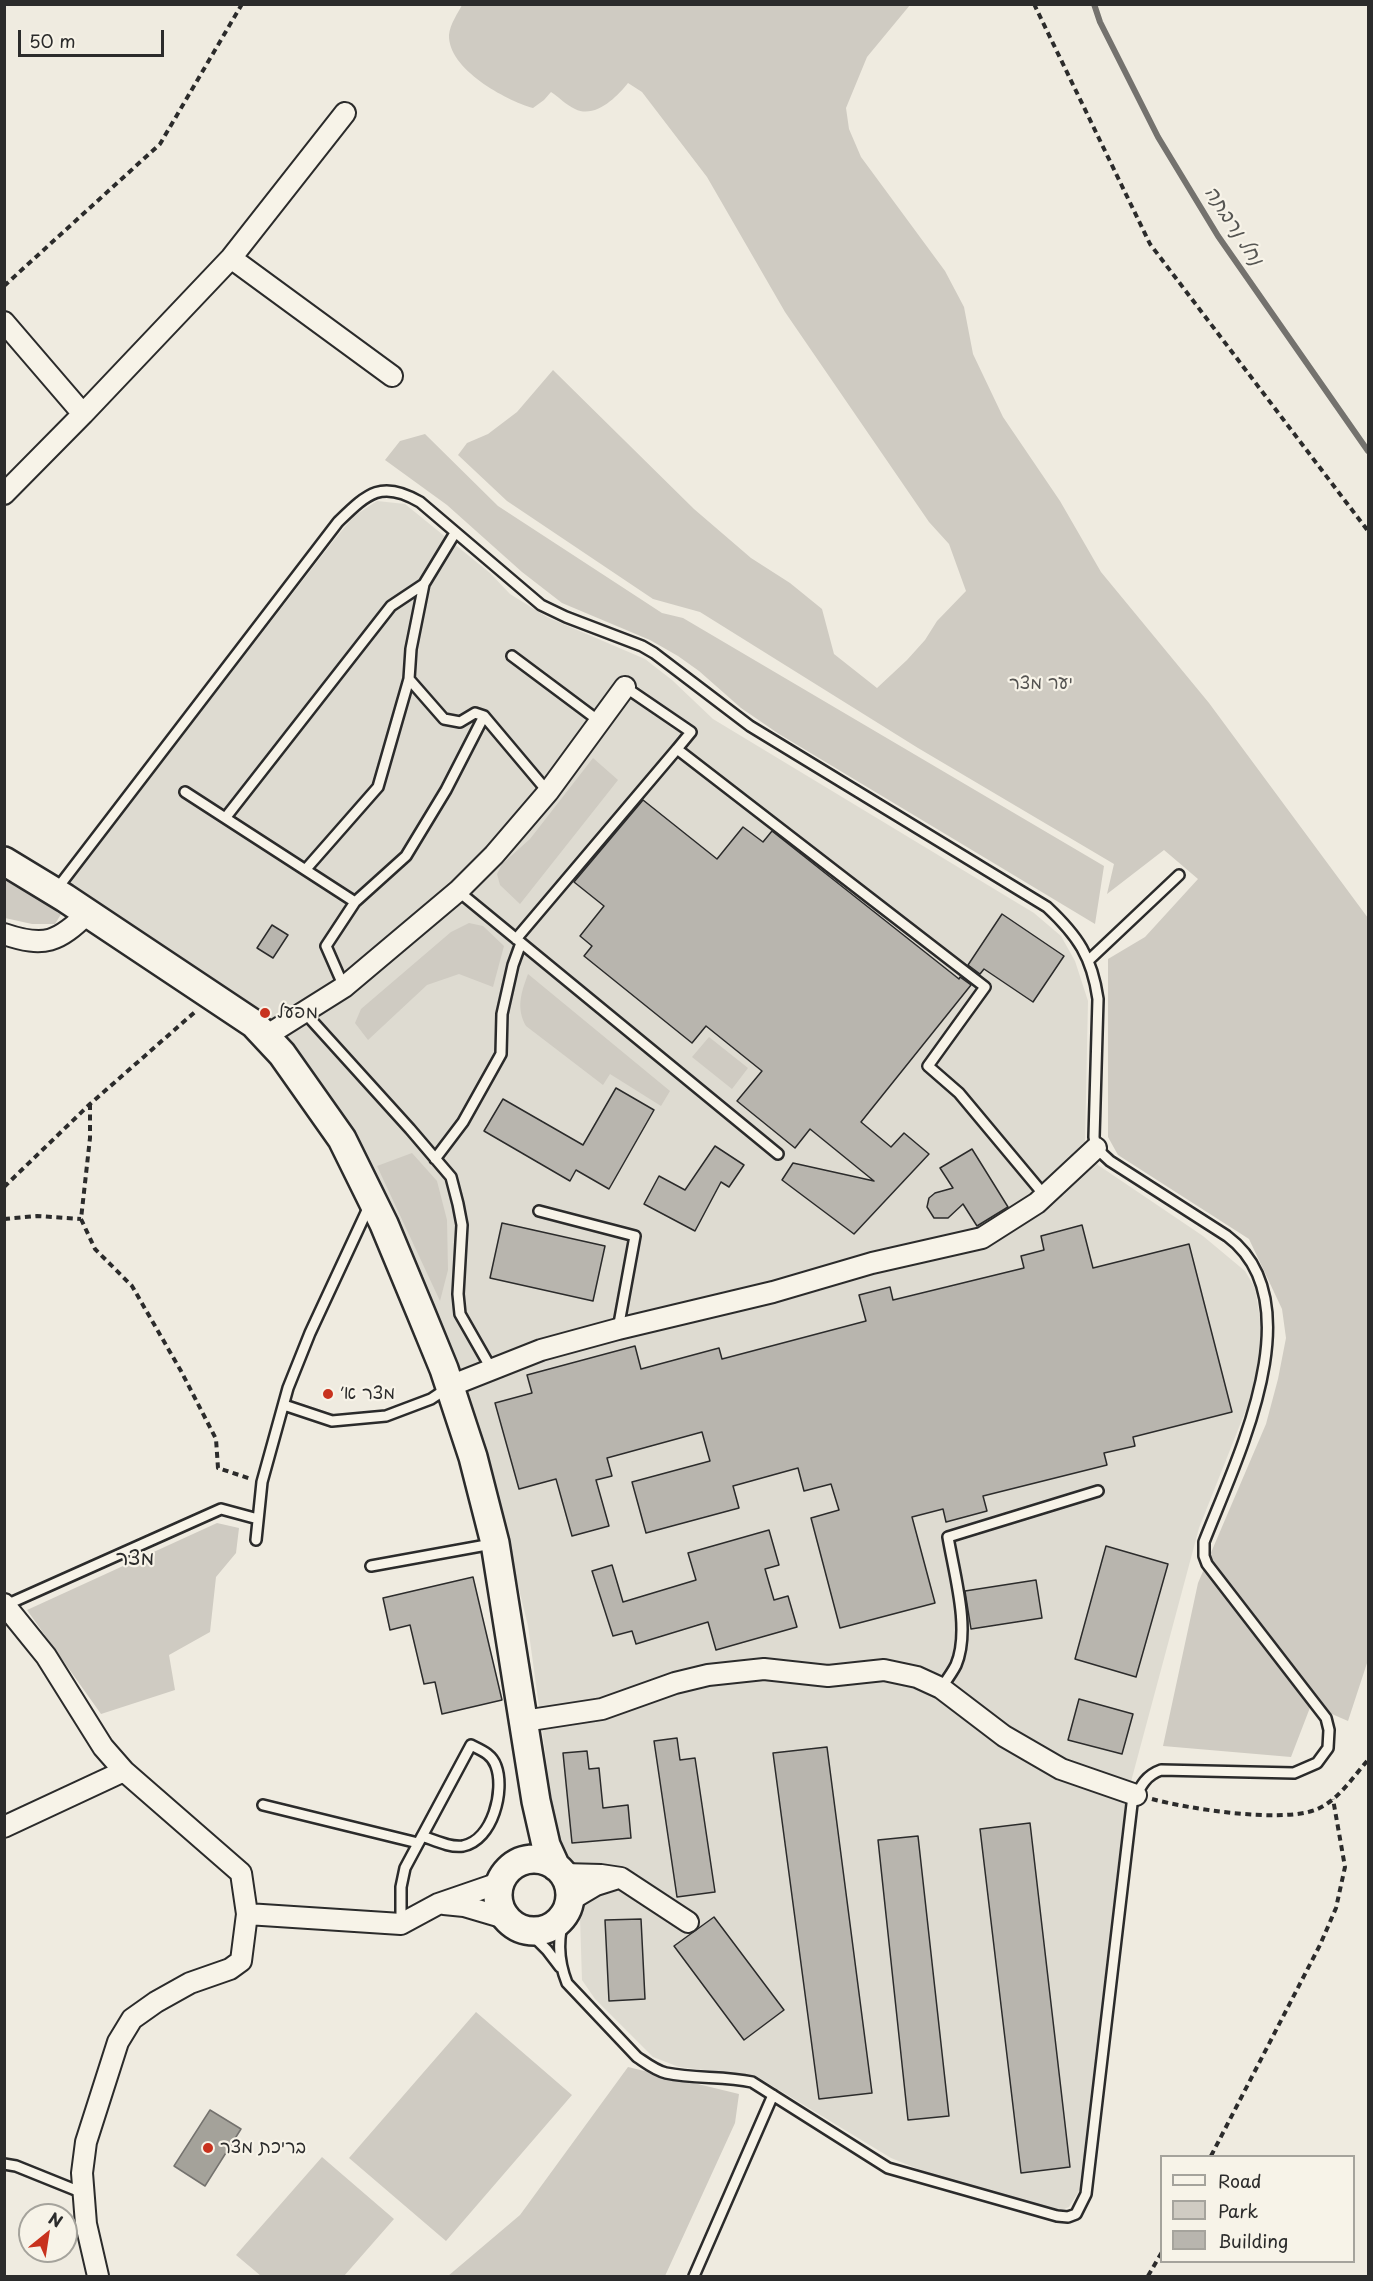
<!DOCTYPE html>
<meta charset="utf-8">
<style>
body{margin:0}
#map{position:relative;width:1373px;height:2281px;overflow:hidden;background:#efebe0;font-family:"Playpen Sans",sans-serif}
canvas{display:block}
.frame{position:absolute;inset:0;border:6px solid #2b2b2b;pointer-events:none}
.legend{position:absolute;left:1160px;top:2155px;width:195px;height:108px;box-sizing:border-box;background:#f7f3e8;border:2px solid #a5a39c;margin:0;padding:8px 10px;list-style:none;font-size:18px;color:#2b2b2b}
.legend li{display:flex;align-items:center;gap:12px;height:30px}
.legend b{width:30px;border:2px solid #a5a39c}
.north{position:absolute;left:18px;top:2203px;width:60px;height:60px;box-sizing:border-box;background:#f7f3e8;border:2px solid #a5a39c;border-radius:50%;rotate:30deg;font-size:16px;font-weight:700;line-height:24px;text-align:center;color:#2b2b2b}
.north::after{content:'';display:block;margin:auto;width:21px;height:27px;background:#c8321e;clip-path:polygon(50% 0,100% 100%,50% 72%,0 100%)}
.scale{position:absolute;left:18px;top:30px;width:146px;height:27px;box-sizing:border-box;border:3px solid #2b2b2b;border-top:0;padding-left:8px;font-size:18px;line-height:21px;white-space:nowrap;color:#2b2b2b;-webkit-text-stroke:4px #f7f3e8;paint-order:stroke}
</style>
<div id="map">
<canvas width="1373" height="2281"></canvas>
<div class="frame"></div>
<ul class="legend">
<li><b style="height:8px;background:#f7f3e8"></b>Road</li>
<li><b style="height:16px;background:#cfcbc2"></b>Park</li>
<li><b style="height:16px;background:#b8b5ae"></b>Building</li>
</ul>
<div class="north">N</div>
<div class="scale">50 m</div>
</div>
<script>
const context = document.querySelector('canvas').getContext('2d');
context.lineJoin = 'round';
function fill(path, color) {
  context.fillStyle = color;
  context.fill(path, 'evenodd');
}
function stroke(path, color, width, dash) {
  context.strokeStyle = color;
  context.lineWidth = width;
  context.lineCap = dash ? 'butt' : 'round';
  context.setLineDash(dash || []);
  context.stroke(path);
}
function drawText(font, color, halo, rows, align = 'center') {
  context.font = font + ' "Playpen Sans","Playpen Sans Hebrew",sans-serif';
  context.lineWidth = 4.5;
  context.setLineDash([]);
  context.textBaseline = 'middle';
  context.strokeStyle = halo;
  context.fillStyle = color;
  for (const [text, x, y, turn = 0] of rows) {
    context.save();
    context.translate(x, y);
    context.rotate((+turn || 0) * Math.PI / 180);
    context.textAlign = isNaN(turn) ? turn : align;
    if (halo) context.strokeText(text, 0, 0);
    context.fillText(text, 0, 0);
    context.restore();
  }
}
const built = new Path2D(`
 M377 501 405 504 490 573 510 594 547 617 645 659 672 680 713 719 1034 913 1061 936 1075 961 1088 1001 1085 1143 1098 1165 1203 1236 1245 1271 1255 1288 1262 1331 1253 1392 1199 1528 1125 1804 1081 2188 1069 2207 1059 2211 945 2180 891 2158 756 2076 679 2067 653 2057 595 1999 582 1980 580 1917 558 1847 528 1626 501 1516 329 1098 298 1050 252 1005 67 885 334 540 354 516Z`);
const green = new Path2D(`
 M462 5H910L867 57 846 108 849 129 861 157 945 271 964 307 973 354 1003 417 1060 501 1101 572 1209 703 1368 918V1660L1348 1721 1311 1705 1291 1757 1163 1746 1198 1583 1266 1424 1278 1379 1286 1338 1282 1309 1249 1239 1118 1155 1108 1137V959L1145 937 1198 879 1164 850 1107 894 1114 864 918 748 700 612 653 599 507 501 458 455 467 443 488 434 517 412 553 370 694 509 751 558 790 583 822 609 834 654 877 688 907 660 925 640 937 621 966 591 949 544 929 522 785 312 707 177 642 92 628 83C617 97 595 119 575 109 566 105 559 97 551 92L544 100 533 108C505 100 448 69 449 35 450 24 458 13 462 5Z
 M425 434 498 506 662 613 683 618 1104 866 1095 924 779 734 741 708 699 671 678 656 650 640 562 603 522 572 447 505 385 460 400 441Z
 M593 758 618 780 520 904 500 885 497 874 502 864 530 839Z
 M4 880 63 911 55 924H32L5 918Z
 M469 923 483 926 504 946 493 987 459 974 427 985 368 1040 355 1023 361 1009 451 932Z
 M528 974 670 1091 661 1106 610 1074 603 1085 526 1026C516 1008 521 993 528 974Z
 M709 1037 748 1068 732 1089 692 1057Z
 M412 1153 437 1181 447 1220 448 1270 440 1301 377 1166Z
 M217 1523 239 1528 236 1553 216 1577 210 1632 169 1655 175 1690 101 1714 27 1610Z
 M476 2012 572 2095 446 2241 349 2158Z
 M628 2067 739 2094 735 2123 665 2276H448L520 2215Z
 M322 2157 394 2219 344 2276H261L236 2255Z`);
const water = new Path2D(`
 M210 2110 241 2129 205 2186 174 2166Z`);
const stream = new Path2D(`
 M1094 4 1100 22 1158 137 1218 236 1368 451`);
const building = new Path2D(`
 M643 800 717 859 743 827 763 842 772 831 959 979 960 977 971 985 861 1122 891 1147 904 1133 929 1154 854 1234 782 1180 793 1163 874 1181 810 1129 795 1148 737 1101 762 1071 706 1026 692 1043 584 956 592 946 580 936 604 906 574 882Z
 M1002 914 1064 956 1033 1002 984 969 980 974 968 965Z
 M272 925 288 935 273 958 257 948Z
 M616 1088 654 1110 609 1189 576 1170 570 1181 484 1131 503 1099 583 1145Z
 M715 1146 744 1165 729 1187 721 1182 695 1231 644 1204 659 1176 685 1190Z
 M972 1149 1008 1207 977 1226 963 1204 948 1218H934L927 1207 929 1198 935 1193 953 1188 940 1168Z
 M502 1223 605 1246 593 1301 490 1278Z
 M1082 1225 1093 1268 1189 1244 1232 1412 1133 1437 1135 1446 1104 1453 1107 1465 983 1496 987 1511 946 1522 943 1509 912 1517 935 1603 840 1628 811 1518 839 1510 831 1484 804 1491 798 1468 733 1486 739 1508 646 1533 632 1482 710 1461 702 1432 607 1458 612 1476 596 1480 609 1526 572 1536 556 1479 519 1489 495 1403 532 1393 527 1375 635 1346 641 1369 719 1348 722 1359 866 1321 859 1295 890 1287 893 1300 1024 1268 1021 1256 1044 1250 1041 1236Z
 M769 1530 779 1565 765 1569 774 1600 788 1596 797 1627 716 1650 708 1622 636 1644 632 1631 613 1636 592 1571 612 1565 623 1602 696 1580 688 1553Z
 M1106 1546 1168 1564 1136 1677 1075 1659Z
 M473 1577 502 1700 442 1714 435 1682 424 1684 410 1625 390 1630 383 1598Z
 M1036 1580 1042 1618 971 1629 965 1591Z
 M1079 1699 1133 1714 1122 1754 1068 1740Z
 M677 1738 680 1760 695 1758 715 1892 677 1897 654 1741Z
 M827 1747 872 2093 819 2099 773 1753Z
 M587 1751 589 1769 599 1768 603 1808 628 1805 631 1838 572 1843 563 1753Z
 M1030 1823 1070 2167 1021 2173 980 1829Z
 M918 1836 949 2116 908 2120 878 1840Z
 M714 1917 784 2010 744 2040 674 1946Z
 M641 1919 645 1999 609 2001 605 1920Z`);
const path = new Path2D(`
 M1034 4 1150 244 1368 531
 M4 286 160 144 242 4
 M90 1104V1138L81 1219 95 1249 132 1286 181 1371 216 1439 218 1468 251 1479
 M4 1187 90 1104 196 1011
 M4 1219 37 1216 81 1219
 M1152 1799C1189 1809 1280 1823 1315 1810 1337 1802 1353 1777 1368 1760
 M1211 2156 1320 1945 1336 1908 1345 1867 1333 1799
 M1148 2276 1162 2252`);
const lane = new Path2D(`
 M512 656 599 721
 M409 679 444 719 460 722 475 713 484 716 548 792
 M625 687 691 732 677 749 985 987 928 1066 959 1093 1045 1196
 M185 792 355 902
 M226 817 391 606 424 584 455 533
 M306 869 378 787 409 679 411 649 424 584
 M56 890 338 522C367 494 381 479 420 502L541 605 566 617 642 646 654 653 750 726 1047 907C1078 936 1092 957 1098 999L1094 1137 1096 1148 1110 1161 1227 1236C1316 1302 1235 1462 1204 1542V1556L1207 1564 1326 1718 1329 1730 1328 1748 1317 1763 1294 1773 1161 1770C1144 1776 1140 1788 1132 1804L1086 2194 1076 2214 1068 2217 1057 2216 888 2168 752 2082C724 2076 695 2079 666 2073 656 2071 646 2063 637 2057L567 1983C557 1958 558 1937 565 1911
 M458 891 778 1154
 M516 939 677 749
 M1089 960 1179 875
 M344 987 326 946 355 902 406 856 446 790 484 716
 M305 1013 410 1129 451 1177 458 1204 462 1225 458 1294 460 1314 492 1370
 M435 1159 463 1122 501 1054 502 1014 513 965 521 943
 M539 1211 635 1236 618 1329
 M284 1405 332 1421 386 1416 431 1399 446 1389
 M256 1540 262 1482 288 1388 310 1333 370 1204
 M371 1566 492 1544
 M6 1605 221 1509 258 1519
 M941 1688C946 1681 952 1673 956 1665 971 1630 954 1573 948 1537L1098 1491
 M263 1805 418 1843
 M401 1924V1887L405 1868 471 1745C481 1750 492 1754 496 1766 505 1790 493 1840 463 1846 450 1848 434 1840 422 1836
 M527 1930 547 1950 560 1967
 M4 2164 16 2166 83 2193
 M694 2276 773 2095`);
const street = new Path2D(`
 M231 258 392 376
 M4 322 83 414 231 258 345 113
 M4 494 83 414
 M4 934C45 948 58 942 88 913
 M266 1036 344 987 458 891 494 855 548 792 625 687
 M450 1386 541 1350 618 1329 773 1292 872 1263 982 1238 1037 1203 1096 1148
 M4 1604 46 1656 103 1747 124 1771 241 1873 247 1914
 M524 1721 602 1709 675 1683 708 1675 764 1669 828 1676 884 1670 917 1677 941 1688 1004 1736 1061 1769 1136 1795
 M4 1827 124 1771
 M563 1874 601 1875 621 1878 688 1922
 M569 1901 596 1885 615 1879
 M444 1904 464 1906 508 1919
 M98 2276 86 2224 82 2173 86 2142 118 2042 132 2019 156 2002 190 1983 230 1969 241 1961 247 1914 401 1924 438 1904 499 1883`);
const secondary = new Path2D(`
 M4 861 65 898 254 1024 282 1054 342 1139 384 1224 421 1313 444 1369 473 1457 495 1543 536 1801 546 1845 556 1867
 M498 1895a36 36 0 1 1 72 0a36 36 0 1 1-72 0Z`);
const markers = [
 [265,1013,6,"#c8321e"],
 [328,1394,6,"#c8321e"],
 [208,2148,6,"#c8321e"]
];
const parkNames = [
 ["יער מצר",1041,684]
];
const poiNames = [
 ["מפעל",277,1013],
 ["מצר א׳",340,1394],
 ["בריכת מצר",220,2148]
];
const waterNames = [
 ["נחל נרבתה",1233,226,57]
];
const quarterNames = [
 ["מצר",135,1559]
];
fill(built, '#dedbd1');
fill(green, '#cfcbc2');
fill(water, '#a4a29a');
stroke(water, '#74726e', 1.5);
stroke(stream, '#74726e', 6);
fill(building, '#b8b5ae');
stroke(building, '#2b2b2b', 1.5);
stroke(lane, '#2b2b2b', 14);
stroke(street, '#2b2b2b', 24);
stroke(secondary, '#2b2b2b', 32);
stroke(path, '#2b2b2b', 4, [6, 4.5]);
stroke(lane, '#f7f3e8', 9);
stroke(street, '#f7f3e8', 20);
stroke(secondary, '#f7f3e8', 27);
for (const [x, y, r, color] of markers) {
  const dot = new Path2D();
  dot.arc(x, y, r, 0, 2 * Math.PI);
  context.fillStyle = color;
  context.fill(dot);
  stroke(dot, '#f7f3e8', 2);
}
drawText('18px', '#545351', '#f7f3e8', parkNames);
drawText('18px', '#2b2b2b', '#f7f3e8', poiNames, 'left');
drawText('italic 20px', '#555552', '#f7f3e8', waterNames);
drawText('21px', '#2b2b2b', '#f7f3e8', quarterNames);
</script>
